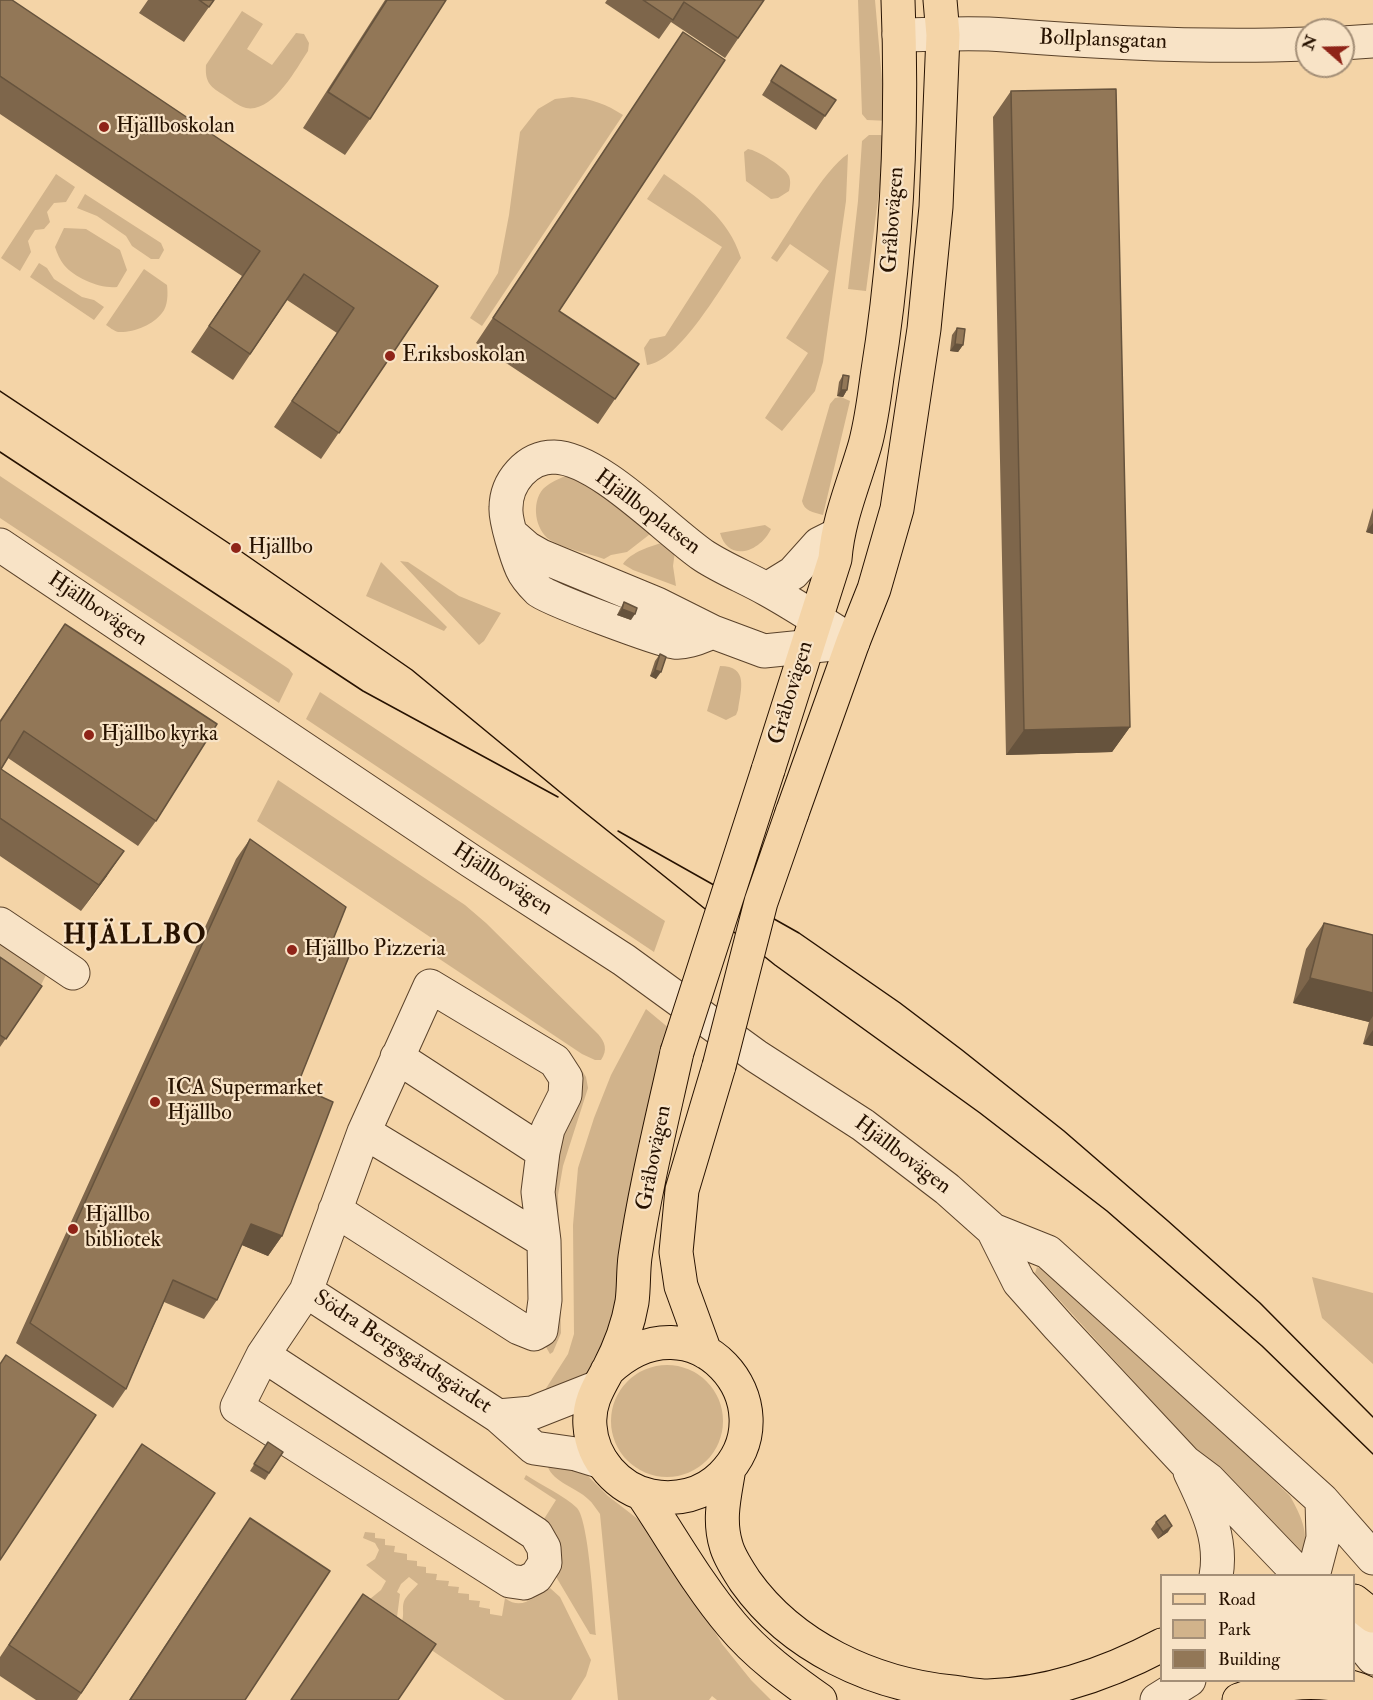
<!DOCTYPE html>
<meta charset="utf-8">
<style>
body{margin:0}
#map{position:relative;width:1373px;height:1700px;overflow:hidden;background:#f4d4a7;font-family:"IM FELL Double Pica",serif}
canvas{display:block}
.legend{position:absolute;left:1160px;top:1574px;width:195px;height:108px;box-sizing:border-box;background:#f8e3c6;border:2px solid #a48f77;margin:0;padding:8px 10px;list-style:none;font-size:18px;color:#271200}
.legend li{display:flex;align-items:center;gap:12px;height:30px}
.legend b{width:30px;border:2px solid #a48f77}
.north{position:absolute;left:1295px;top:18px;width:60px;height:60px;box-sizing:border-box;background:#f8e3c6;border:2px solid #a48f77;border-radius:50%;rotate:290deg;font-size:16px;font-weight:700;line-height:24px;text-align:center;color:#271200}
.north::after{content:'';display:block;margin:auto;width:21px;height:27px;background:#8f2418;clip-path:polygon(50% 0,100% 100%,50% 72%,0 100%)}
</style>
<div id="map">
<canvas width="1373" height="1700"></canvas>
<ul class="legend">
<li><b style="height:8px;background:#f4d4a7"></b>Road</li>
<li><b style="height:16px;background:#d1b38b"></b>Park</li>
<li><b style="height:16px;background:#927757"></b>Building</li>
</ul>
<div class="north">N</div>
</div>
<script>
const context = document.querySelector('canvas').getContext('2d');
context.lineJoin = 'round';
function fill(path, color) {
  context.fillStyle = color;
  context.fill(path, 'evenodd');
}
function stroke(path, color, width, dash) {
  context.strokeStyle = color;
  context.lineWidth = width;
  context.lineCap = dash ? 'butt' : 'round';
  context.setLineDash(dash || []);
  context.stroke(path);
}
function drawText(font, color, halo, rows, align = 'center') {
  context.font = font + ' "IM FELL Double Pica",serif';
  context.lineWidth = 4.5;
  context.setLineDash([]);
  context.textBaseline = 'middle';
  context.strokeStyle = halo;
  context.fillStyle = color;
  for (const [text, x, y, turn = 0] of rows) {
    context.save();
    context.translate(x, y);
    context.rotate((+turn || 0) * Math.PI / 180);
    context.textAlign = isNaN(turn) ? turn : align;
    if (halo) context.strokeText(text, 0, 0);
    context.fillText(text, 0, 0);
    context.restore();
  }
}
const green = new Path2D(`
 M858 0H875L882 80 889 114V121L867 120 862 114Z
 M242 11 263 24 247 49 272 65 296 33 304 34 309 43 308 51C296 69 273 113 246 108 238 106 230 99 222 94 209 86 205 81 206 65Z
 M572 97C592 99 606 104 623 115L482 326 470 318 498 273 509 215 520 132 538 109 555 99Z
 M869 135H881L886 139 866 291 848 289 858 201 862 141Z
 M748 149C757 150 786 168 789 176 791 181 790 187 789 191L778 198 771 199 746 181 744 152Z
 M848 154 846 201 823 362 815 391 782 431 765 418 808 353 786 338 829 271 790 244 777 262 771 258C789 232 824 169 848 154Z
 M56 174 75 187 66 202 54 203 47 212 50 222 44 229 35 230 28 241 31 252 20 271 1 258Z
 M664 174C698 198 728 217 741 258 723 284 679 362 647 365L644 348 650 339 665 336 722 247 647 199Z
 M85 194 161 243 164 250 159 259H151L132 246 126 236 97 216 77 208Z
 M64 228 86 229 120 250 127 270 117 287C100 289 75 278 64 265 60 260 57 253 55 247Z
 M39 263 47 268 54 279 82 297 94 300 104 307 94 320 30 277Z
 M144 269 167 285C168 294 168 306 162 313 153 325 133 333 118 332 114 331 109 327 106 325Z
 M841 397 850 401 823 515C813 512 804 511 802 501L830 404 835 398Z
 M0 476 289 669 293 674 279 703 0 518Z
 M563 477H574L654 529V531L627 552 611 555 604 559C587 553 566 549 550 540 535 530 531 503 543 489 548 484 556 480 563 477Z
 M765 525 771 529C761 551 729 564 720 533Z
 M665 542 676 544 673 566 676 586 633 570 623 564C631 552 651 546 665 542Z
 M400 561 408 562 459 596 501 613 484 641 479 645Z
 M381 562 447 627 444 631 366 596Z
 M720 666C749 666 741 689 738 710L736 715 726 720 707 711Z
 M320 692 665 921 654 952 306 719Z
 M278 780 465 905 486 923 598 1034C605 1042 608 1050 601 1060H595L582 1054 435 956 442 945 257 821Z
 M0 939 47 973 38 991 0 976Z
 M646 1009 670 1029 624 1284 608 1342 584 1377 543 1393 568 1354 574 1334 573 1225 578 1168 594 1118 611 1075Z
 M581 1069 586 1077 588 1088 563 1166 558 1195 561 1333 553 1352 550 1354 546 1347 548 1341 547 1197 574 1083Z
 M1037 1267 1044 1270 1166 1377 1290 1496C1302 1518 1308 1530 1304 1556L1292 1554 1042 1281 1035 1273Z
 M1312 1277 1373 1293V1364L1322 1318Z
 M611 1421a56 56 0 1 1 112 0a56 56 0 1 1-112 0Z
 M561 1466 586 1474 608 1496 643 1523 667 1550 722 1644 751 1680 771 1700H717L712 1696 709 1700H618L600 1514C596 1509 593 1503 588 1499 577 1488 553 1482 548 1467Z
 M526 1475C541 1485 565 1496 577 1508 589 1521 594 1613 596 1635L590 1634 555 1575 557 1540 552 1528 544 1519 556 1500 524 1479Z
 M365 1532 375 1533V1538L385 1539V1545L395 1546 394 1552 407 1554V1560L417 1561V1566L426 1567V1573L437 1574 436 1580 449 1581 448 1586 459 1587 458 1593 469 1594V1600L480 1601 479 1607 490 1609V1614L502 1616 505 1598C523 1612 534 1595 550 1588L560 1597 591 1660 586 1676 571 1700H505L399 1628C407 1614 400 1609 405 1599 408 1594 414 1589 418 1584L409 1577 401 1584 397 1592 400 1594 397 1617 394 1624 370 1599 381 1590 386 1581 366 1565 375 1559 379 1550 375 1543 363 1538Z`);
const minor = new Path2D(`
 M899 35C934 35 970 32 1005 35 1105 43 1207 48 1307 44
 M1343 43 1373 41
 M511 534 527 548 541 556 657 604 713 632 764 651 833 644
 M0 545 471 861 624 960 756 1056 863 1125 947 1189 993 1230 1048 1252 1322 1500 1373 1558
 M767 589 793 573 819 544 837 535
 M713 632C702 636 686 644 674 642 659 640 546 598 539 591 533 585 525 576 522 569 517 558 505 520 506 508 506 482 527 457 554 457 599 458 666 530 704 556 724 569 747 578 768 590 797 606 825 625 853 642
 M0 924 73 973
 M397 1057 543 1152
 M364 1132 544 1241
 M993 1230 1019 1282 1059 1327 1185 1462 1209 1480 1301 1576
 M306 1291 498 1416 534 1448 576 1454 602 1462
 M263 1355 536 1534 544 1548 545 1563 536 1577 524 1583 510 1581 237 1407 263 1355 306 1291 364 1132 430 986 555 1061 566 1078 565 1095 548 1129 543 1152 538 1192 544 1241 545 1300 541 1330 534 1334 519 1328 335 1210
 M498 1416 532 1413 598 1387
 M1190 1472C1205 1504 1223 1538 1216 1576
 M1313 1576 1323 1538 1322 1500
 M1354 1635 1373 1658
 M1157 1700 1189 1680`);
const major = new Path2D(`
 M768 770 835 559C838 519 854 483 865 445 871 423 874 400 877 377 897 253 903 126 898 0
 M792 813 853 642 874 589 897 509 924 329 936 207 943 35 940 0
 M705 1352 681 1286 676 1252 682 1190 719 1066
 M607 1371C693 1288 793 1406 722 1476 703 1495 676 1501 651 1496 618 1489 592 1459 590 1426 588 1404 598 1388 608 1370 619 1349 628 1326 632 1302 634 1287 633 1272 635 1257 645 1188 662 1120 677 1052
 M729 1468C725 1494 718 1519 726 1545 729 1557 738 1570 745 1581 792 1647 872 1684 952 1692 963 1693 976 1696 988 1696 1050 1694 1107 1674 1162 1645
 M643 1495C672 1538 698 1585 732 1625 757 1655 789 1678 820 1700
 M1354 1601 1373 1616
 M1239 1700C1254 1695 1269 1689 1284 1685 1308 1680 1353 1682 1373 1697`);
const tram = new Path2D(`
 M0 391 236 548 412 670 583 811 775 965 980 1113 1107 1211 1262 1346 1373 1454
 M0 452 363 691 558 797
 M618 831 799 933 900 1003 962 1050 1064 1131 1168 1221 1260 1303 1373 1417`);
const majorBridge = new Path2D(`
 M677 1052 768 770
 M719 1066 761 902 792 813`);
const wall = new Path2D(`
 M0 0 438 286 321 459 274 427 337 333 287 300 233 380 191 352 242 276 0 114Z
 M148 0H214L184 42 139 13Z
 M385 0H446L370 119 345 155 303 128Z
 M607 0H764L725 58 671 22 659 39 605 3Z
 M683 32 559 311 615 399 598 424 476 343Z
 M781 65 825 116 816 130 762 95Z
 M1011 91 1130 727 1112 752 1006 755 993 117Z
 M957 328 963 345 958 352 950 351 952 335Z
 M843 375 847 390 843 397 837 396 839 382Z
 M1373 508V534L1366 532Z
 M624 602 631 620 617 615 620 609Z
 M65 624 156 821 138 846 8 758 1 769 107 876 81 911 0 856V720Z
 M660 654 656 679 650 676 655 661Z
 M250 839 332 942 297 1086 282 1236 268 1256 242 1245 217 1300 204 1319 164 1302 126 1389 113 1408 16 1343 236 859Z
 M1324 923 1373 935V1046L1363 1044 1369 1022 1293 1003 1306 949Z
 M0 957 42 986 0 1047Z
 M268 1442 283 1452 265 1480 250 1471Z
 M142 1444 215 1493 77 1700H36L0 1676V1657Z
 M250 1518 245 1700H129L232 1544Z
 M1156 1522 1168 1532 1158 1539 1151 1529Z`);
const shadedWall = new Path2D(`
 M955 344 963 345 958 352 950 351Z
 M841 390H847L843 397 837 396Z
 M1373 523V534L1366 532Z
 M622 609 635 614 631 620 617 615Z
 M655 670 661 672 656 679 650 676Z
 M1130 727 1112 752 1006 755 1024 730Z
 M124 851 107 876 81 911 99 885Z
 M1310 978 1373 993V1016L1369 1022 1293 1003Z
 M1373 1030V1046L1363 1044Z
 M251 1224 282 1236 268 1256 237 1243Z
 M1172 1526 1168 1532 1158 1539 1163 1532Z`);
const building = new Path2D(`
 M0 0H12L438 286 339 433 292 401 354 308 304 274 250 354 209 326 260 251 0 76Z
 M199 0H214L209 7Z
 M387 0H446L370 119 328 92Z
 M643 0H764L738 38 684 2 673 20Z
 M683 32 725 60 559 311 639 364 615 399 493 318Z
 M781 65 836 100 825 116 771 81Z
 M1116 89 1130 727 1024 730 1011 91Z
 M957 328 965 329 963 345 955 344Z
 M843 375 849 376 847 390H841Z
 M624 602 637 608 635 614 622 609Z
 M65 624 217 724 156 821 24 731 1 769 124 851 99 885 0 818V722Z
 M660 654 666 657 661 672 655 670Z
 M250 839 346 907 332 942 352 949 297 1086 333 1102 282 1236 251 1224 217 1300 173 1280 126 1389 30 1323Z
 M1324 923 1373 935V993L1310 978Z
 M0 957 42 986 6 1039 0 1035Z
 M6 1355 96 1415 0 1560V1364Z
 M268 1442 283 1452 269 1473 254 1464Z
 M142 1444 215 1493 81 1693 9 1645Z
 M1165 1515 1172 1526 1163 1532 1156 1522Z
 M250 1518 330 1571 245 1700H130Z
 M363 1594 436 1644 398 1700H291Z`);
const markers = [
 [104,127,6,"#8f2418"],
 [390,356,6,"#8f2418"],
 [236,548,6,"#8f2418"],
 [89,735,6,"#8f2418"],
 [292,950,6,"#8f2418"],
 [155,1102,6,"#8f2418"],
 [73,1229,6,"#8f2418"]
];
const streetNames = [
 ["Bollplansgatan",1103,41,2],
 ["Gråbovägen",894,220,-86],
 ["Hjällboplatsen",647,513,37],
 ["Hjällbovägen",97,610,34],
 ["Gråbovägen",792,693,-73],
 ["Hjällbovägen",502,880,33],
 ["Hjällbovägen",902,1156,37],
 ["Gråbovägen",655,1158,-79],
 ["Södra Bergsgårdsgärdet",402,1353,33]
];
const poiNames = [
 ["Hjällboskolan",116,127],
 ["Eriksboskolan",402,356],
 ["Hjällbo",248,548],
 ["Hjällbo kyrka",101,735],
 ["Hjällbo Pizzeria",304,950],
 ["ICA Supermarket",167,1089],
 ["Hjällbo",167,1114],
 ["Hjällbo",85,1216],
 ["bibliotek",85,1241]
];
const districtNames = [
 ["HJÄLLBO",135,937]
];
fill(green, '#d1b38b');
stroke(minor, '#5a422a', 35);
stroke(major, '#271200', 35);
stroke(minor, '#f8e3c6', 33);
stroke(major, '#f4d4a7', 33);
stroke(tram, '#271200', 1.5);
stroke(majorBridge, '#271200', 35, []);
stroke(majorBridge, '#f4d4a7', 33);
fill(wall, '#7e664b');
fill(shadedWall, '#66533d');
fill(building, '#927757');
stroke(building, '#66533d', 1.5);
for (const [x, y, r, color] of markers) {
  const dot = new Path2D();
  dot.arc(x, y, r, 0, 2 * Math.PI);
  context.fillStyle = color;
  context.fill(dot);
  stroke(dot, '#f8e3c6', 2);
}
drawText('22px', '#271200', '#f8e3c6', streetNames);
drawText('22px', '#271200', '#f8e3c6', poiNames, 'left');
context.letterSpacing = '1.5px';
drawText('bold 28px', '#271200', '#f8e3c6', districtNames);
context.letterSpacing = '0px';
</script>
